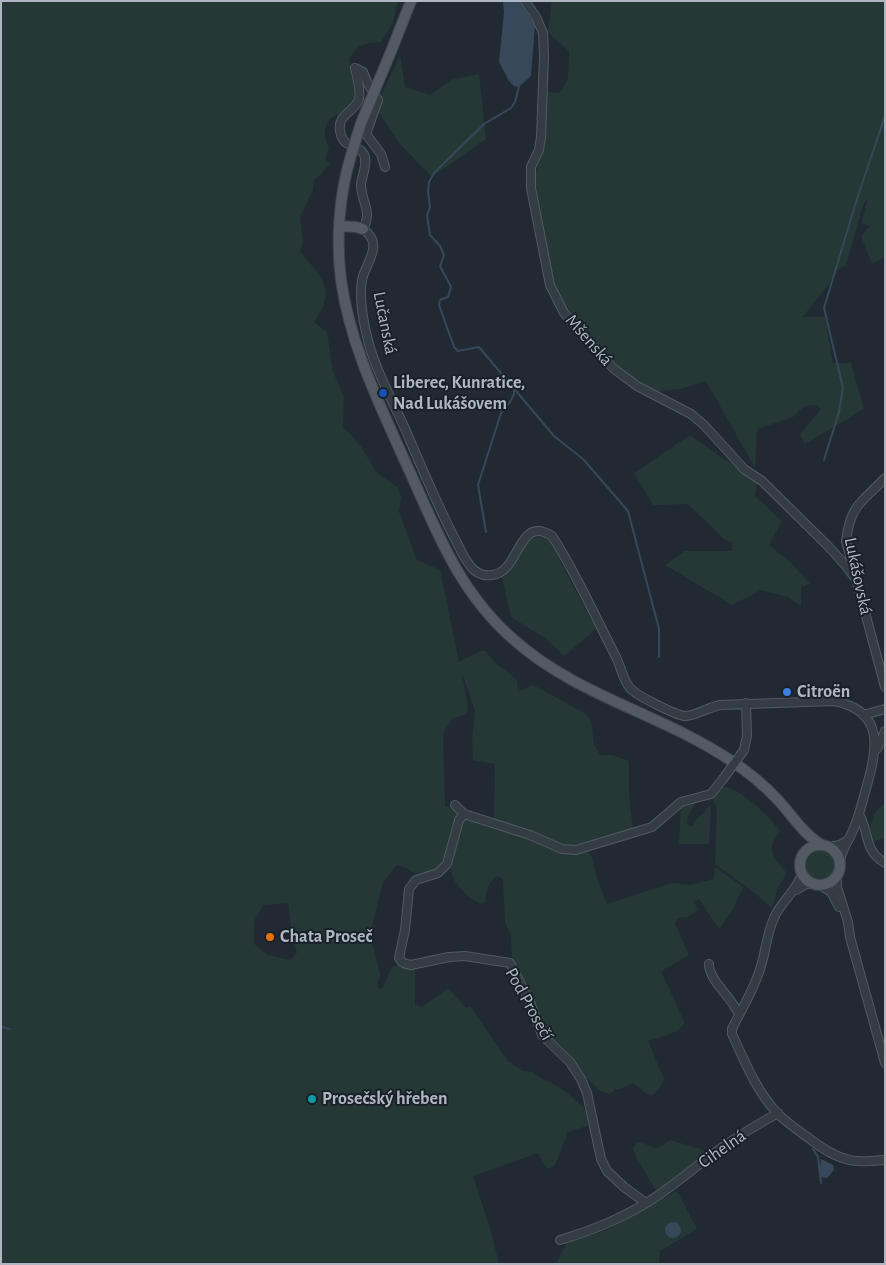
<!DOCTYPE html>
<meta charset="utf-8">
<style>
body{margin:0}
#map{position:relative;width:886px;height:1265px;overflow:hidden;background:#212a33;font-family:"Alegreya Sans",sans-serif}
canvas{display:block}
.frame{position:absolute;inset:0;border:2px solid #aeb7c1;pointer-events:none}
</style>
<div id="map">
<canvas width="886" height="1265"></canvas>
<div class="frame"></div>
</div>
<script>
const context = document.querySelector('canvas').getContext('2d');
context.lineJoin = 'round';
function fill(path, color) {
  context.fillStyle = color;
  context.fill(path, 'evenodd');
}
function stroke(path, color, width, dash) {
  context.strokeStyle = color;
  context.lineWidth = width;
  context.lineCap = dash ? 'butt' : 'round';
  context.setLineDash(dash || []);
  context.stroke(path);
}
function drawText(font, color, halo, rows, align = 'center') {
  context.font = font + ' "Alegreya Sans",sans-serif';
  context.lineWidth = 4;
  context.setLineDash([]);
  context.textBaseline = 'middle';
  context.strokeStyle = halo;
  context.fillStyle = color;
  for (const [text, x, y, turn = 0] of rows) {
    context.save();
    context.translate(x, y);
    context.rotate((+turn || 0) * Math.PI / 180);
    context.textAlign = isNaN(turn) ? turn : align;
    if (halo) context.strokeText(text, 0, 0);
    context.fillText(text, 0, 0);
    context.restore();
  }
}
const green = new Path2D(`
 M1 1H398L393 23 381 42C363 44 360 42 349 59 350 69 357 94 353 102 346 116 324 113 325 133 325 139 326 142 329 147L325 160 331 163 314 181 313 190 300 217 303 242 300 252C312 267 332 283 324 304 322 310 318 316 314 322L327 332 333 372 344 396 343 426 362 448 377 473 398 488 401 497 399 512 417 560 440 570 459 662 481 651H485L495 662 517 680C517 684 517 689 522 691L531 685 537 687 586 714 591 720 594 745 600 755H612L629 761V796L633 830 571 849 495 821 494 819 495 764 473 760 472 741 475 711 462 673 468 708 467 714 453 718 443 733 445 806 459 811 447 861 438 871 414 873 406 868 397 865 383 882 370 934 380 975 377 987 382 989 392 967 399 964 404 966 415 967V1005L422 1007 448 988 466 1008 470 1006 508 1061 523 1071 533 1072 543 1080 550 1082 567 1093 588 1112 589 1122 587 1126 568 1132 555 1165 547 1169 538 1153 473 1176 490 1228 499 1264H1ZM288 903 291 927 297 953 290 960 268 955 254 944V921L264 905Z
 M552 1H885V257L872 264 861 236 870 226 862 223 867 200 865 201 862 208 846 265 838 269 829 284 801 319 804 317H825L833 363H851L864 409 805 444 800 435 821 409 815 405 803 407 793 417 757 429 755 468 706 381 680 389 651 392 617 366 566 311 556 288 536 205 534 182 537 168 542 153 545 91 559 93 568 79 569 51 548 32Z
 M400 55 405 87 430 95 451 80 479 74 486 139 432 177 399 143 378 111 381 103 382 94Z
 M690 435 757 482 755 496 782 521 769 545 791 563 810 584 801 587V606L788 597 761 590 732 605 665 565 685 551H732V542L725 540 688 504 653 505 634 473Z
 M537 537H544L549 540 596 629 564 656 546 639 511 617 502 578C506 574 511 570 514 565 521 554 523 541 537 537Z
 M724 787C740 788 771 818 780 831 778 834 775 838 773 842 768 853 780 865 786 872 785 879 781 881 778 887 775 894 776 902 771 908L756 894 715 864 717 807 713 800 717 794Z
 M693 800 695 804 688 816 687 824 690 826H693L697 818 704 814 708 806 711 807 709 844H679L681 805Z
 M885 804V837L872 843C868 830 871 811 885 804Z
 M467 818 514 832 562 853 589 852 592 858 597 878 607 904 672 883 690 885 714 879 715 867 743 887 733 909 719 929 699 899 694 902 698 910 686 918 683 917 677 919 675 924 689 955 661 971 685 1023C678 1034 660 1037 648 1041L664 1079 660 1088 653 1095 647 1094 633 1083 620 1089H615L610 1094 600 1091 586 1077 578 1066 546 1036 512 957 511 934 505 923 503 880 498 876C487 881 487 892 485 903L481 904C469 898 452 884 451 869L460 825Z
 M806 866a15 15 0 1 1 30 0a15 15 0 1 1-30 0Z
 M670 1140 704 1150 703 1159 674 1183 656 1191 637 1159 633 1148 637 1143 642 1142C656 1150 658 1150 670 1140Z
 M677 1191 697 1229 660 1251 659 1264H556L566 1243 607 1230Z`);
const water = new Path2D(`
 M503 1H519L535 25 531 76 519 87 514 86 509 81 499 62 504 12Z
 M821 1159 833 1165 834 1170 827 1178 819 1177Z
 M665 1230a8 8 0 1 1 16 0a8 8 0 1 1-16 0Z`);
const stream = new Path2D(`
 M519 86 515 102 511 108 484 124 434 173 429 182 428 192 430 207 427 215 430 235 440 246 444 255 440 266 451 287 448 297 440 300 439 305 454 347 458 351 479 347 554 436 583 459 628 511 659 629V657
 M824 460 839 412 843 388 824 308 857 199 885 116
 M486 532 478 485 501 413 510 402 514 394V388
 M1 1027 10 1029
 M813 1149 818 1157 821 1183`);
const minor = new Path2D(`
 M525 1 536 17 543 33 544 56 541 137 539 150 531 167V188L550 285 564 313 613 368 637 386 691 414 704 425 744 469 762 481 828 546 846 566 855 578
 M355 68C357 78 361 90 359 99 355 112 337 114 340 131 343 149 356 143 363 153 369 161 362 175 361 184 361 203 373 210 363 229 385 245 366 261 362 280 360 290 361 300 362 310 364 324 367 338 371 351 380 379 394 404 406 431 422 468 437 505 456 541 461 551 466 563 474 570 479 574 486 576 492 575 521 572 517 514 552 536 577 574 595 617 616 657 621 667 623 680 630 688 637 696 674 714 684 716 693 717 709 707 720 705L834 701C886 711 877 750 866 789 862 803 859 817 853 830 849 841 841 850 840 862
 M355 68 363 72 368 84 378 100 366 134 381 154 385 167
 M885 478C862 503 851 503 846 541L885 687
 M863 715 885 709
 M877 749 885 731
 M744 750 747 736 746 703
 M455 805 464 814 530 835 562 849 576 850 652 827 681 802 711 794 723 779
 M464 814 459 820 447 864 438 873 416 880 409 889 405 930 399 958C402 963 405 964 411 965L449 957 465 956 510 963 530 1002 542 1035 570 1062 581 1079 587 1093 601 1159 607 1171 624 1187 646 1203
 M859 814C870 833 863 850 885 863
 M829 847 840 845 848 840
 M802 873C798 890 781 901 774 918 767 933 766 950 761 966 755 988 742 1008 732 1029V1034C745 1062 756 1090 777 1113 787 1123 799 1131 810 1139 823 1149 835 1157 850 1160 861 1163 874 1160 885 1160
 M837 876V887L848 922 850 937 885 1063
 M820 885 831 892 839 907
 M796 890 806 884H814
 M709 964C709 981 733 998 739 1015
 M560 1240C593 1230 618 1220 648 1202 669 1189 687 1174 706 1159 728 1142 753 1127 778 1113`);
const major = new Path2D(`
 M390 54 411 1
 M350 159C339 197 336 241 341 280 350 344 378 401 404 459 435 526 456 589 513 639 575 695 661 714 730 760 747 771 764 785 778 800 792 815 804 835 822 845
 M339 226 356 227 363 229
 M800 865a20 20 0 1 1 40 0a20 20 0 1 1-40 0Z`);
const minorBridge = new Path2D(`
 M723 779 744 750`);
const majorBridge = new Path2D(`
 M350 159 361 123 390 54`);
const markers = [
 [383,393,5,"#1a4fb4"],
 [787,692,5,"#3f7fe0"],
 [270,937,5,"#e8710a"],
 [312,1099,5,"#0f9aa8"]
];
const streetNames = [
 ["Lučanská",385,323,79],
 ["Mšenská",589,340,49],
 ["Lukášovská",858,576,78],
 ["Pod Prosečí",529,1004,61],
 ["Cihelná",722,1149,-35]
];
const poiNames = [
 ["Liberec, Kunratice,",393,383],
 ["Nad Lukášovem",393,404],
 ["Citroën",797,692],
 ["Chata Proseč",280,937],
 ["Prosečský hřeben",322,1099]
];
fill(green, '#253836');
fill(water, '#364859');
stroke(stream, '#364859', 2);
stroke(minor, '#515a62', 10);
stroke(major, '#3d454d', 12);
stroke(minor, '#343c44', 8);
stroke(major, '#525b64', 10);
stroke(minorBridge, '#515a62', 10, []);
stroke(majorBridge, '#3d454d', 12, []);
stroke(minorBridge, '#343c44', 8);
stroke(majorBridge, '#525b64', 10);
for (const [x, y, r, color] of markers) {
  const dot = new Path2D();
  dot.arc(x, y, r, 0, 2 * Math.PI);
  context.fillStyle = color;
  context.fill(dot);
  stroke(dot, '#192128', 2);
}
drawText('18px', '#aeb7c1', '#192128', streetNames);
drawText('bold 18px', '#aeb7c1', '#192128', poiNames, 'left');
</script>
